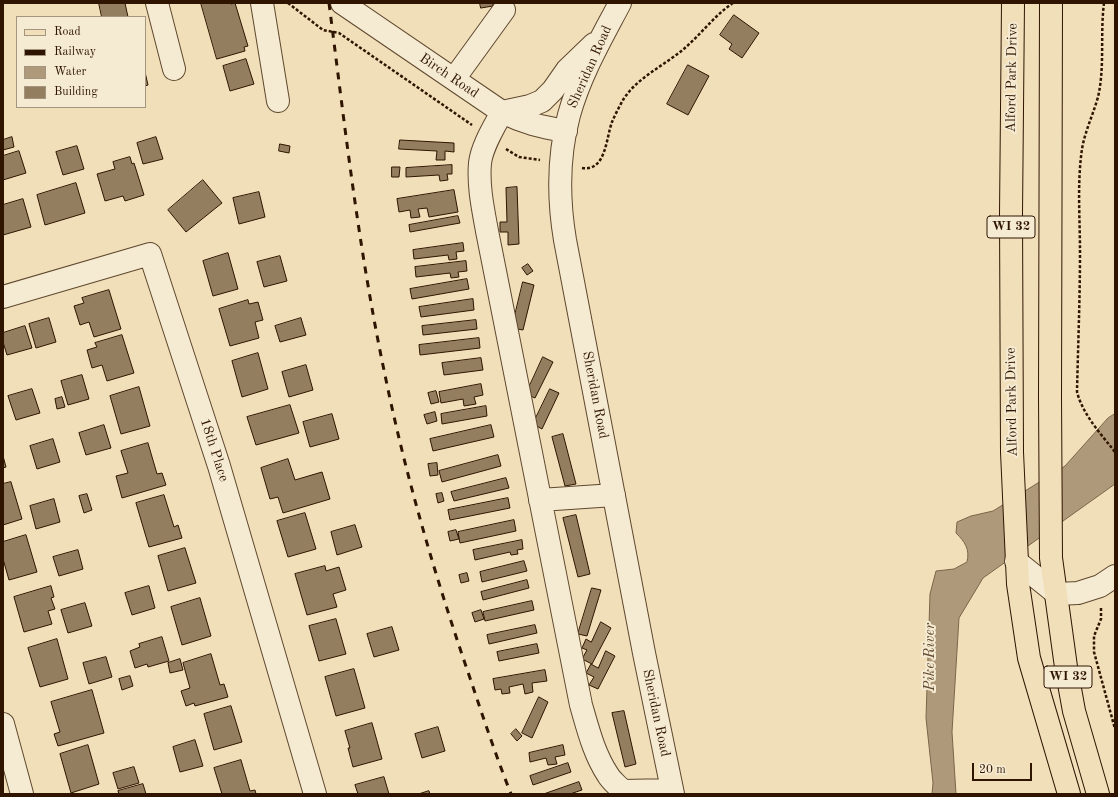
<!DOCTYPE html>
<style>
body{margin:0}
#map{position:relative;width:1118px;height:797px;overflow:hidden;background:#f0dfb9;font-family:"Old Standard TT",serif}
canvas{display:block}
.frame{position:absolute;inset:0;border:4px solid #2f1500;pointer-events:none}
.legend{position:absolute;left:16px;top:16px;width:130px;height:92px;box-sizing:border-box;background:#f5ead2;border:1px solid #a6957e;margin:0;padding:5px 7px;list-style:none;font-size:12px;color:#2f1500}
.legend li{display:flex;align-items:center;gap:8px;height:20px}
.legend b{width:20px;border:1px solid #a6957e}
.scale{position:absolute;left:972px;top:763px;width:60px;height:18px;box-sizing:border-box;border:2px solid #2f1500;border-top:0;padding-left:5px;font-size:12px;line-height:14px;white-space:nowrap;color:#2f1500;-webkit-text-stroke:3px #f5ead2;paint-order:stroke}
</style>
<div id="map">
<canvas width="1118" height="797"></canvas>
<div class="frame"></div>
<ul class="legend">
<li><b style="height:5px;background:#f0dfb9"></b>Road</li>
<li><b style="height:5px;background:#2f1500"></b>Railway</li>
<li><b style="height:11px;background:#ae9a7a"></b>Water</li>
<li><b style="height:11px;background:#937e60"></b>Building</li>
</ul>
<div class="scale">20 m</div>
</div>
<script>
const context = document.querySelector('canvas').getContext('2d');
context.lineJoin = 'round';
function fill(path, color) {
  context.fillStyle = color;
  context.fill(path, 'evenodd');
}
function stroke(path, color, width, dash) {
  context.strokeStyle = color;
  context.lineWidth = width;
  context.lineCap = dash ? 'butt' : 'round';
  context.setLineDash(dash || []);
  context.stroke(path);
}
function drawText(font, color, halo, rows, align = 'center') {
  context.font = font + ' "Old Standard TT",serif';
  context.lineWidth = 4;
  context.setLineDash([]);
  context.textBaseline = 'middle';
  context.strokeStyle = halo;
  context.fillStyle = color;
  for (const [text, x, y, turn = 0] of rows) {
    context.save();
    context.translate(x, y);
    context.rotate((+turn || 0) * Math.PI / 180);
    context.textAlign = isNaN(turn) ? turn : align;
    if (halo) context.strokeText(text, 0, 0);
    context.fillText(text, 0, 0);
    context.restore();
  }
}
const water = new Path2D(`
 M1115 414V484L983 578 959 618 952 732 956 794H932L933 783 926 718 930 594 936 571 954 569 967 562C970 549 965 542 956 533L957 522 971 516 993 511 1065 466 1108 418Z`);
const building = new Path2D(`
 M99 3H125L128 17H102Z
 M201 3H231V4L235 3 248 46 244 47 245 51 217 59Z
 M480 3H493V6L481 8Z
 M734 15 759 33 742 58 729 49 732 44 720 35Z
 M246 59 254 84 230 91 223 66Z
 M688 65 709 76 688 115 667 104Z
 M145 72 148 85 145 86Z
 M12 137 14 147 3 150V140Z
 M156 137 163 159 143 164 137 143Z
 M400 140 454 143V152L445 151V160H436L437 151 399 149Z
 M280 144 290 146 289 153 279 151Z
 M77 146 84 169 63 175 56 152Z
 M19 151 26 173 3 180V156Z
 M130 157 132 164 134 163 144 195 125 201 123 196 105 201 97 174 115 169 113 162Z
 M452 165V174H447L448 180 440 181 439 175 406 177V168Z
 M392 167H400L399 177H392Z
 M203 180 222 203 186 232 168 210Z
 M76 183 85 213 45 225 37 195Z
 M517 187 519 244 508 245V232H500V222H507L506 188Z
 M454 190 458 212 429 217 427 208 418 209 420 217 411 218 410 210 399 212 397 199Z
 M259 192 265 217 239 224 233 198Z
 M23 199 31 227 3 235V205Z
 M458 216 460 223 410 232 409 225Z
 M463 243 464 251 456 252 457 259 449 260 448 255 414 259 413 250Z
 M228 253 238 289 213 296 203 261Z
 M280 256 287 281 264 287 257 262Z
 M466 261 467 271 458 272 459 277 451 278 450 273 416 277 415 267Z
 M528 264 533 271 527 275 522 268Z
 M467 279 469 289 412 299 410 289Z
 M523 282 534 285 523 330 512 328Z
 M109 290 121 329 94 337 89 322 80 325 74 306 84 303 82 298Z
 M473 299 474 310 421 317 419 307Z
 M248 300 249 304 258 302 263 320 255 322 259 338 230 346 219 309Z
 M49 318 56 342 36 348 29 324Z
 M301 318 306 335 280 342 275 326Z
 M476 320 477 329 423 335 422 326Z
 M25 326 32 348 7 355 3 342V333Z
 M122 335 134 373 107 381 102 365 92 368 87 350 97 347 95 343Z
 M479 338 480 348 420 355 419 345Z
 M258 353 268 389 242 397 232 361Z
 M543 357 553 362 535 398 526 394Z
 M481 358 483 370 444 375 442 363Z
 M306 365 313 390 289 397 282 372Z
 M82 375 89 399 68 405 61 381Z
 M481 384 483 395 474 397 476 404 464 406 463 399 441 403 439 392Z
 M139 387 150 426 121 434 110 396Z
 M32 389 40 413 16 420 8 396Z
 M550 389 559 393 542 429 533 424Z
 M436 391 439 402 431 404 428 393Z
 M62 397 65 407 57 409 55 399Z
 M290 405 299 433 256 445 247 417Z
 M486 406 487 416 442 424 441 414Z
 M435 412 437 421 427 424 424 415Z
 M332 414 339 439 310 447 303 422Z
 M104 425 111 448 86 455 79 433Z
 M491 425 494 437 433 451 430 439Z
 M563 434 576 484 565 486 552 437Z
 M53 439 60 462 37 469 30 446Z
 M148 443 157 474 162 473 166 485 122 498 116 476 128 473 121 451Z
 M498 455 501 466 442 482 439 471Z
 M3 456 6 467 3 468Z
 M288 459 295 480 322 472 330 499 283 513 278 497 270 499 261 468Z
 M437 463 438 475 430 476 428 464Z
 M506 478 509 488 454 501 451 492Z
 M11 482 22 519 3 525V484Z
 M442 493 444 501 438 503 436 494Z
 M87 494 92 510 84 513 79 496Z
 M164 495 174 527 178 525 182 538 149 547 136 503Z
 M508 498 510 508 450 520 448 510Z
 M54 499 60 522 36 529 30 506Z
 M305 513 316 549 288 557 277 521Z
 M576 515 590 574 578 577 563 518Z
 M514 520 516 531 460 543 458 532Z
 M355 525 362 547 337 555 331 532Z
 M456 530 459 539 450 541 448 532Z
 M26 535 37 572 9 580 3 559V542Z
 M522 540 523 549 517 550 518 554 511 555 510 552 475 560 473 550Z
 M185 548 196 583 168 591 158 556Z
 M78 550 83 569 59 576 53 557Z
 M524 561 527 571 482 582 480 572Z
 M325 566 326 571 339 567 346 590 333 594 337 607 307 615 295 574Z
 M467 573 469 581 461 583 459 575Z
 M527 580 529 588 483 600 481 592Z
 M51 586 54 597 51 598 55 609 48 611 52 624 24 632 14 597Z
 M149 586 155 608 132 615 125 593Z
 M592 588 601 590 587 636 578 634Z
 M200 598 211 636 182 645 171 607Z
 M532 601 534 610 485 621 483 612Z
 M85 603 92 626 68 633 61 610Z
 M481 610 484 619 475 622 472 613Z
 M336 619 346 654 319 661 309 626Z
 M601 622 611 628 592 664 582 659 587 650 582 648 586 639 591 642Z
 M535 625 537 633 489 644 487 635Z
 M392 627 399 650 374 657 367 634Z
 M162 637 169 661 148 667 147 664 135 668 130 651 140 647 139 644Z
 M57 639 68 679 40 687 28 648Z
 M537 644 539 653 499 661 497 652Z
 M606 651 615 656 598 689 589 685 594 677 586 673 591 664 598 668Z
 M211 654 220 685 224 684 228 697 195 706 194 703 186 706 181 691 190 688 183 663Z
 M106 657 112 677 89 684 83 663Z
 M180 659 183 670 170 673 168 663Z
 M354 669 365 708 336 716 325 677Z
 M545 670 547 681 532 683 533 692 525 694 523 684 509 687 510 693 502 694 501 689 495 690 493 679Z
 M130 676 133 686 122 690 119 679Z
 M92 690 104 733 58 746 54 734 60 732 51 702Z
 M539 697 548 702 532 738 522 733Z
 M231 706 242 742 214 750 204 714Z
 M624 711 636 764 625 767 612 713Z
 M372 723 382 759 353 767 348 748H350L345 731Z
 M438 727 445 751 422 758 415 734Z
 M516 729 522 736 517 741 511 734Z
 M195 740 203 766 180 772 173 747Z
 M88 745 99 784 71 793 60 754Z
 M563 745 565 755 555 757 557 764 548 765 546 758 530 762 529 753Z
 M241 760 250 791 255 790 256 794H222L214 768Z
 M568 763 571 772 533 785 530 776Z
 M134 767 139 783 118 789 113 773Z
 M384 777 389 794H358L355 785Z
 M579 782 582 790 570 794H544Z
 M143 784 146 794H119L118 791Z
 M429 791 430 794H419Z`);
const path = new Path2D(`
 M288 3 323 30 339 33 472 125
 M1104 3C1100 34 1105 67 1098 97 1093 115 1085 131 1082 149 1077 183 1080 218 1080 252 1080 299 1078 346 1077 392 1083 415 1101 434 1115 452
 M506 149 519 157 540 160
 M582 168C606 172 606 138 612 122 615 115 619 107 623 100 637 77 666 65 686 47 702 33 715 15 733 3
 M1101 608V619L1094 636V652L1115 729`);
const minor = new Path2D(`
 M157 3 174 69
 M262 3 278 101
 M342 3 502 112C524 123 541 127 566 131
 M620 3C601 39 580 75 569 115 558 156 558 198 565 240L644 653 673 794
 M454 79 504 10
 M502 112C494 127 482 146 480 163 478 186 483 209 487 231L581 705C588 729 594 754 608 775 612 782 620 787 625 794
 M502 112 530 106 542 101 553 90 567 70 594 44
 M3 297 150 254 219 466 315 794
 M540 500 614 495
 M1016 561 1057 594 1078 593 1100 586 1115 576
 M3 724 22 794
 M622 791 672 790`);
const major = new Path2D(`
 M1013 3 1011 214 1012 452 1018 584 1029 658 1069 794
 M1051 3 1050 396 1051 558 1066 667 1074 711 1098 794`);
const rail = new Path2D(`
 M329 3C345 128 359 252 385 375 406 478 436 579 470 678 483 717 496 756 511 794`);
const shields = [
 [1011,227,48],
 [1068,677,48]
];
const shieldNames = [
 ["WI 32",1011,227],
 ["WI 32",1068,677]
];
const streetNames = [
 ["Sheridan Road",590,67,-66],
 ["Birch Road",449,76,34],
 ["Alford Park Drive",1012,78,-89],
 ["Sheridan Road",595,395,79],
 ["Alford Park Drive",1012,402,-91],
 ["18th Place",214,450,72],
 ["Sheridan Road",656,713,78]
];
const waterNames = [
 ["Pike River",930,657,-90]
];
fill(water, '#ae9a7a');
stroke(water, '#7b6549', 1);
fill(building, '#937e60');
stroke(building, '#2f1500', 1);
stroke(minor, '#5f482e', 24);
stroke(major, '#2f1500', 24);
stroke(path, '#2f1500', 2.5, [3, 2]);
stroke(minor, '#f5ead2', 22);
stroke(major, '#f0dfb9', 22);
stroke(rail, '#2f1500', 3, [7, 7]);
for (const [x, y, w] of shields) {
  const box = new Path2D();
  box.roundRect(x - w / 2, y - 11, w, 22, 3);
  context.fillStyle = '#f5ead2';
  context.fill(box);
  stroke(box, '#2f1500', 1);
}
drawText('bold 13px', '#2f1500', null, shieldNames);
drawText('14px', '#2f1500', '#f5ead2', streetNames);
drawText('italic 15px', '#624a31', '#f5ead2', waterNames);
</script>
